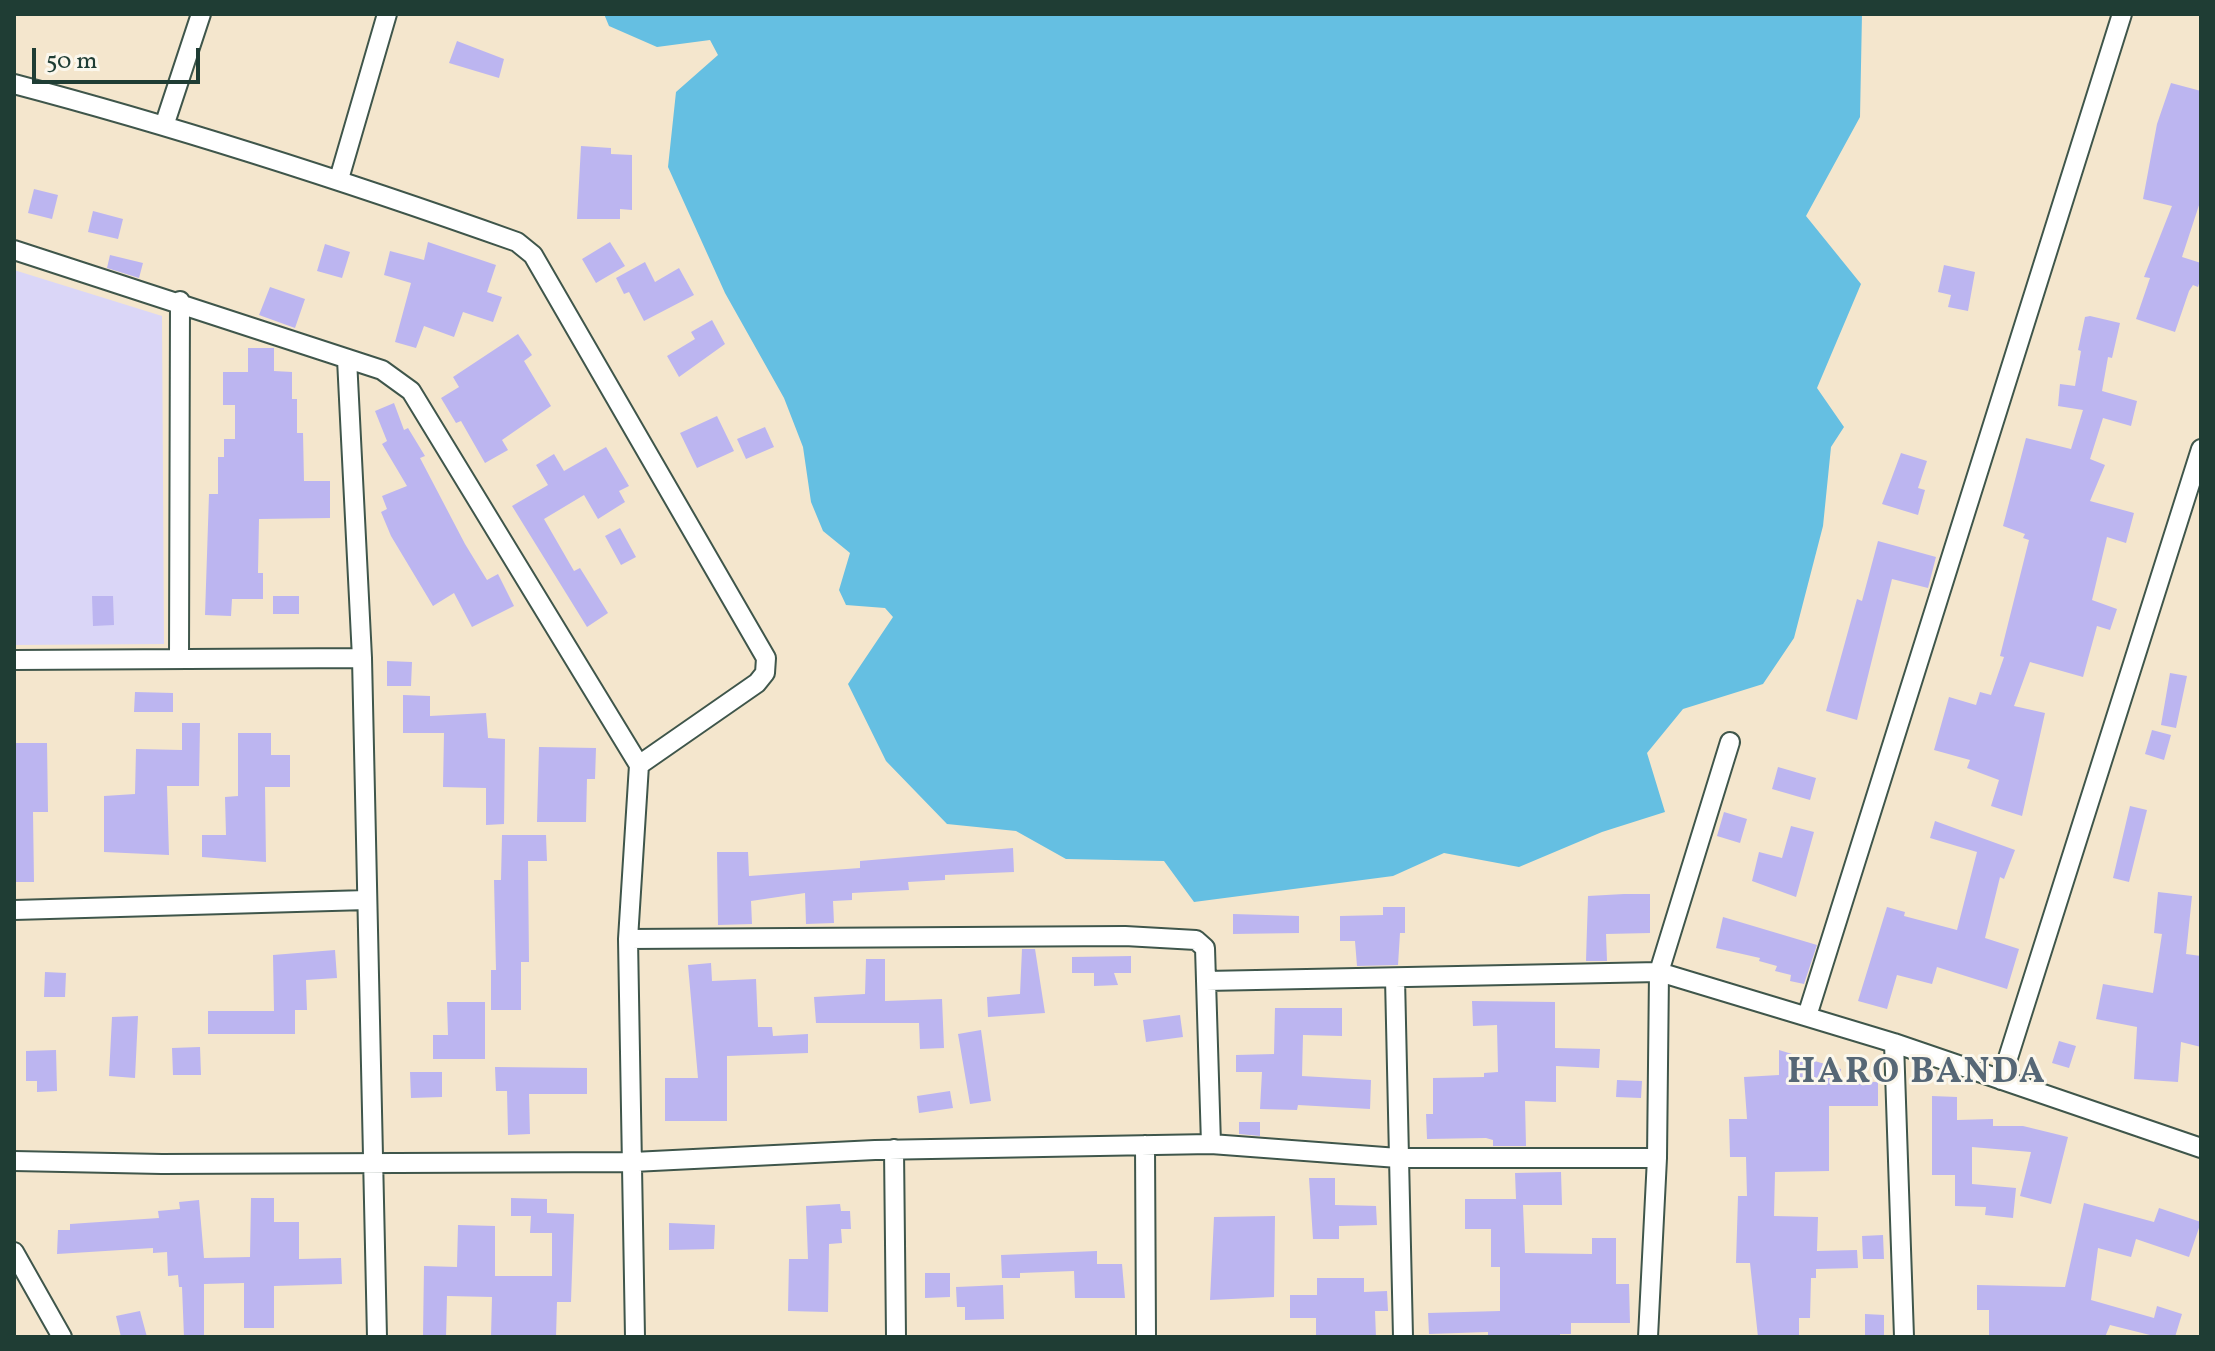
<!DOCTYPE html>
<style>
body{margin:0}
#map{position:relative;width:2215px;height:1351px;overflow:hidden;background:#f4e6cd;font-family:Vollkorn,serif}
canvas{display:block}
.frame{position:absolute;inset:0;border:16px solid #1f3d34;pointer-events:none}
.scale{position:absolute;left:32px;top:48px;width:168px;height:36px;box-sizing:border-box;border:4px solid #1f3d34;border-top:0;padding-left:10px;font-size:24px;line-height:28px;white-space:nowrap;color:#1f3d34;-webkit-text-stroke:6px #fbf7ec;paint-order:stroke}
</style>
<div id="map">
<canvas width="2215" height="1351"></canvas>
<div class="frame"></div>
<div class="scale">50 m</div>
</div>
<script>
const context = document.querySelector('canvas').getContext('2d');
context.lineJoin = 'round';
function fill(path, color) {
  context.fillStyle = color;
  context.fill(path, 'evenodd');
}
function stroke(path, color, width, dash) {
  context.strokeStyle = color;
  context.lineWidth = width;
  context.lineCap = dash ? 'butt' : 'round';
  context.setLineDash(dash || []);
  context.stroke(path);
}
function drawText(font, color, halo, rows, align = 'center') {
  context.font = font + ' Vollkorn,serif';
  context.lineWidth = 6;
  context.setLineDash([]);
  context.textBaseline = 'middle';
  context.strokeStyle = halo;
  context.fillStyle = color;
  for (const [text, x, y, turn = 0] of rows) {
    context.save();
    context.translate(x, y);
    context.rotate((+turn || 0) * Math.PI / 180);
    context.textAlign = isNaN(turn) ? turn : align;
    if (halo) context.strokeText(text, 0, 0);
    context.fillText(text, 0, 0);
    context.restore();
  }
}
const built = new Path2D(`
 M14 270 162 316 164 644 14 645Z`);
const water = new Path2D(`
 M604 14H1862L1860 117 1806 216 1861 284 1817 388 1844 427 1831 447 1823 526 1794 638 1763 684 1683 709 1647 753 1665 812 1602 832 1519 867 1444 853 1393 876 1194 902 1164 861 1066 859 1016 831 947 824 886 761 848 684 893 617 885 608 846 605 839 590 850 553 823 531 811 502 803 447 784 398 725 293 668 167 676 92 718 55 710 40 657 47 609 26Z`);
const building = new Path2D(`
 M457 41 504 59 499 78 449 63Z
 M2171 83 2201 91V199L2182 257 2201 263V277L2198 287 2193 285 2189 291 2175 332 2136 319 2150 278 2144 277 2172 206 2143 199 2157 124Z
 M581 146 611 148V154L632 155V210L620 209V219H577Z
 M34 189 58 195 52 219 28 213Z
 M93 211 123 219 118 239 88 232Z
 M428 242 496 265 487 292 502 297 493 322 463 312 454 337 424 326 416 348 395 342 411 283 384 275 390 251 424 260Z
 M610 242 625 266 596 283 582 259Z
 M325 244 350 252 342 278 317 271Z
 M110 255 143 263 139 278 107 268Z
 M645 262 655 282 679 268 694 295 644 321 629 292 624 294 616 278Z
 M1944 265 1975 272 1968 311 1948 307 1951 295 1938 292Z
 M270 287 305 299 295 328 259 315Z
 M2090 316 2120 323 2112 358 2108 357 2102 391 2137 401 2131 426 2103 418 2090 459 2105 465 2090 501 2134 513 2126 543 2107 537 2092 600 2117 609 2110 630 2097 626 2083 677 2030 662 2014 706 2045 713 2022 816 1991 806 1999 780 1967 768 1970 760 1934 750 1949 697 1976 705 1980 692 1991 695 2004 657 2000 656 2029 540 2023 538 2025 534 2003 526 2020 461 2026 438 2071 449 2083 410 2058 406 2060 384 2075 386 2081 351 2078 350 2085 317Z
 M712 320 725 344 679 377 667 356 695 339 691 332Z
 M518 334 532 355 524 361 551 406 502 440 508 450 485 463 461 421 456 423 441 398 459 387 453 377Z
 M248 348H274V371L292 372V399H297V433H303L304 481H330V518L259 519 258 573H263V599H232L231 616 205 615 209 494H218V457H224V439H235V405H223V372H248Z
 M394 403 404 430 408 428 425 456 420 458 465 544 487 580 498 574 514 606 472 627 454 593 433 606 391 536 381 512 387 509 382 496 407 486 382 444 387 441 375 411Z
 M717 416 734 451 697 468 680 433Z
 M765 427 774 447 746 459 737 439Z
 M606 447 629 486 619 491 625 502 598 519 584 495 544 519 574 571 580 568 608 613 587 627 512 506 548 485 536 465 554 454 564 471Z
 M1901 453 1927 461 1918 488 1925 490 1918 515 1882 504Z
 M620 528 636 557 621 565 605 536Z
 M1878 541 1936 557 1928 588 1892 579 1857 720 1826 711 1857 599 1862 601Z
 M92 596H113L114 625 93 626Z
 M273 596H299V614H273Z
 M387 661 412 662 411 686H387Z
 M2170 673 2187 676 2176 728 2161 725Z
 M135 692 173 693V712H134Z
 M403 695 430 696V716L486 713 488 738 505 739 504 824 486 825V788L443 787 444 733H403Z
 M182 723H200L199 786H167L169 855 104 852V796L135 794 136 749 182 750Z
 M2152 730 2171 735 2164 760 2145 754Z
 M238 733H271V755H290V787H265L266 862 202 857V835H226L225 797 238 796Z
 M14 743H47L48 812H33L34 882H14Z
 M539 747 596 748 595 779H587L586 822H537Z
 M1778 767 1816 778 1810 800 1772 789Z
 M2130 806 2147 810 2129 882 2113 878Z
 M1724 812 1747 819 1740 843 1717 836Z
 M1935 821 2015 850 2004 879 2000 877 1985 938 2019 949 2007 989 1937 967 1932 984 1897 975 1887 1009 1858 1001 1887 907 1905 912 1904 916 1957 930 1977 852 1930 838Z
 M1791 826 1814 832 1796 897 1752 881 1759 852 1782 858Z
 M502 835H546L547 861H528L529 962H521V1010H491V970H496L494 880H501Z
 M1013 848 1014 872 945 875V880L908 882 909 890 852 893V900L833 901 834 923 806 924 805 893 751 901 752 924 718 925 717 852H748L749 876 860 868V861Z
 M2158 892 2192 896 2186 954 2201 956V1047L2181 1042 2178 1082 2134 1079 2137 1027 2096 1019 2103 984 2153 993 2162 934 2154 933Z
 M1624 894H1650V933L1606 934 1607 961H1586L1588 896Z
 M1383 907H1405V933H1400L1398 965 1357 966 1355 941H1340V916L1383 915Z
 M1233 914 1299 916V933L1233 934Z
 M1723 917 1817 945 1804 984 1790 981 1791 975 1775 971 1777 966 1759 961 1760 958 1716 948Z
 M1022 949H1035L1045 1013 988 1017 987 997 1020 994Z
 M335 950 337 978 306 980 307 1010H295V1034H208V1011H274L273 955Z
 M1131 956V973H1114L1118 985 1094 986V973H1072V957Z
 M866 959H885V1001L942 999 944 1048 920 1049 919 1023H816L814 997 865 994Z
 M711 963 712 981 756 979 758 1027H772L773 1036 808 1034V1053L727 1056V1121H665V1078H698L688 965Z
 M45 972 66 973 65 997H44Z
 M1472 1001 1555 1002V1048L1600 1049 1599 1068 1556 1066V1102L1525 1101 1526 1146H1493V1140L1486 1138 1427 1139 1426 1114H1433V1078L1484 1077V1073L1498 1072 1497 1025 1473 1026Z
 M447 1002H485V1059H433V1035H448Z
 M1275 1008H1342V1036L1303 1035 1302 1076 1371 1080 1370 1109 1298 1105 1297 1110 1260 1109 1262 1072H1236V1055L1274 1054Z
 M1180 1015 1183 1037 1146 1042 1143 1020Z
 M138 1016 135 1078 109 1076 112 1017Z
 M981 1030 991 1101 970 1104 958 1034Z
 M2059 1041 2076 1046 2069 1068 2052 1063Z
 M200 1047 201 1075H173L172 1048Z
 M56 1050 57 1091 37 1092V1081H26V1051Z
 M1779 1050 1841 1069 1839 1081 1878 1082V1106H1829V1171L1775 1172 1774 1216 1818 1217 1817 1251 1857 1250 1858 1268 1816 1269V1278H1811L1810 1318H1799V1337H1758L1750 1263H1736L1738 1196H1747L1746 1157H1730L1729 1119H1747L1744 1077 1779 1075Z
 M495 1067 587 1068V1094H529L530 1134 508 1135 507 1091H496Z
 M410 1072H442V1097L411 1098Z
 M1617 1080 1642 1081 1641 1098 1616 1097Z
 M950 1091 953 1108 919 1113 917 1096Z
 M1932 1096 1957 1097V1120L1993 1119V1126H2023L2068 1137 2051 1204 2020 1196 2031 1152 1972 1147V1184L2016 1188 2013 1218 1985 1215 1986 1207 1955 1206V1175H1932Z
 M1239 1122H1260V1136L1239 1134Z
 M1561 1172 1562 1205H1523L1525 1253 1592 1254V1238H1616V1284H1629L1630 1323H1571V1334H1560V1337H1488V1332L1429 1334 1428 1313 1500 1311V1267H1491V1229H1465V1199H1516L1515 1173Z
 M1309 1178H1335V1205L1376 1206 1377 1225 1339 1226V1239H1313Z
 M251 1198H274V1222H299V1259L341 1258 342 1284 274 1286V1328H244V1283L204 1284V1337H184L182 1287H179L178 1275 168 1276 167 1252 153 1253V1248L57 1254 58 1230H70V1224L159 1218 158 1211 180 1209 179 1202 199 1200 204 1258 250 1257Z
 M511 1198 547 1199V1213L574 1214 571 1302H557L556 1337H491L492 1297 447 1296 446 1337H423L424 1266 457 1267 458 1225 495 1226V1276H552V1233H530L531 1216H511Z
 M2084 1203 2154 1222 2159 1208 2201 1222 2189 1257 2136 1239 2131 1257 2098 1248 2091 1300 2154 1318 2157 1306 2182 1314 2175 1337H2158L2110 1325 2105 1337H1989V1310H1977V1285L2065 1287Z
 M840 1204 841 1211H850L851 1229H841L842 1243 829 1244 828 1312 788 1311 789 1259H808L806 1206Z
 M1275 1216 1274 1297 1210 1300 1214 1217Z
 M669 1223 715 1225 714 1249 669 1250Z
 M1883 1235 1884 1259H1863L1862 1236Z
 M1097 1251V1264H1122L1125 1298H1075L1074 1271 1020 1273V1278H1002L1001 1255Z
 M925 1273H950V1297L925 1298Z
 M1317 1278H1364V1292L1387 1291 1388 1311H1375L1376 1337H1316V1318H1290V1295H1317Z
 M1003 1285 1004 1319 965 1320V1307H957L956 1287Z
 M140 1311 147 1337H121L116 1316Z
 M1865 1314 1884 1315V1337H1865Z`);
const street = new Path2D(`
 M14 84C185 129 351 183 517 242L533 255 766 658 765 673 757 683 639 765
 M165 123 201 14
 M339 179 387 14
 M14 250 382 370 411 391 639 765 628 939 635 1337
 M347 359 362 658 377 1337
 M179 658 180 301
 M14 660 362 658
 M14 910 367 900
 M628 939 1125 936 1196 940 1205 948 1211 1144
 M1395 978 1403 1337
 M1206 981 1659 972 1894 1043 2201 1148
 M1807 1016 2122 14
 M1894 1043 1904 1337
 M2001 1080 2201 449
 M1145 1145 1146 1337
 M894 1149 896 1337
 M14 1161 162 1164 633 1162 875 1150 1211 1144 1398 1158H1657
 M14 1252 62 1337
 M1648 1337 1657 1158 1659 972 1730 742`);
const districtNames = [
 ["HARO BANDA",1917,1075]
];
fill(built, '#dad6f7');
fill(water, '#65bfe2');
fill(building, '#bcb5f0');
stroke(street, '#3f564b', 22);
stroke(street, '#fff', 18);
context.letterSpacing = '2px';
drawText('bold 36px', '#566776', '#fbf7ec', districtNames);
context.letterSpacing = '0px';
</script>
